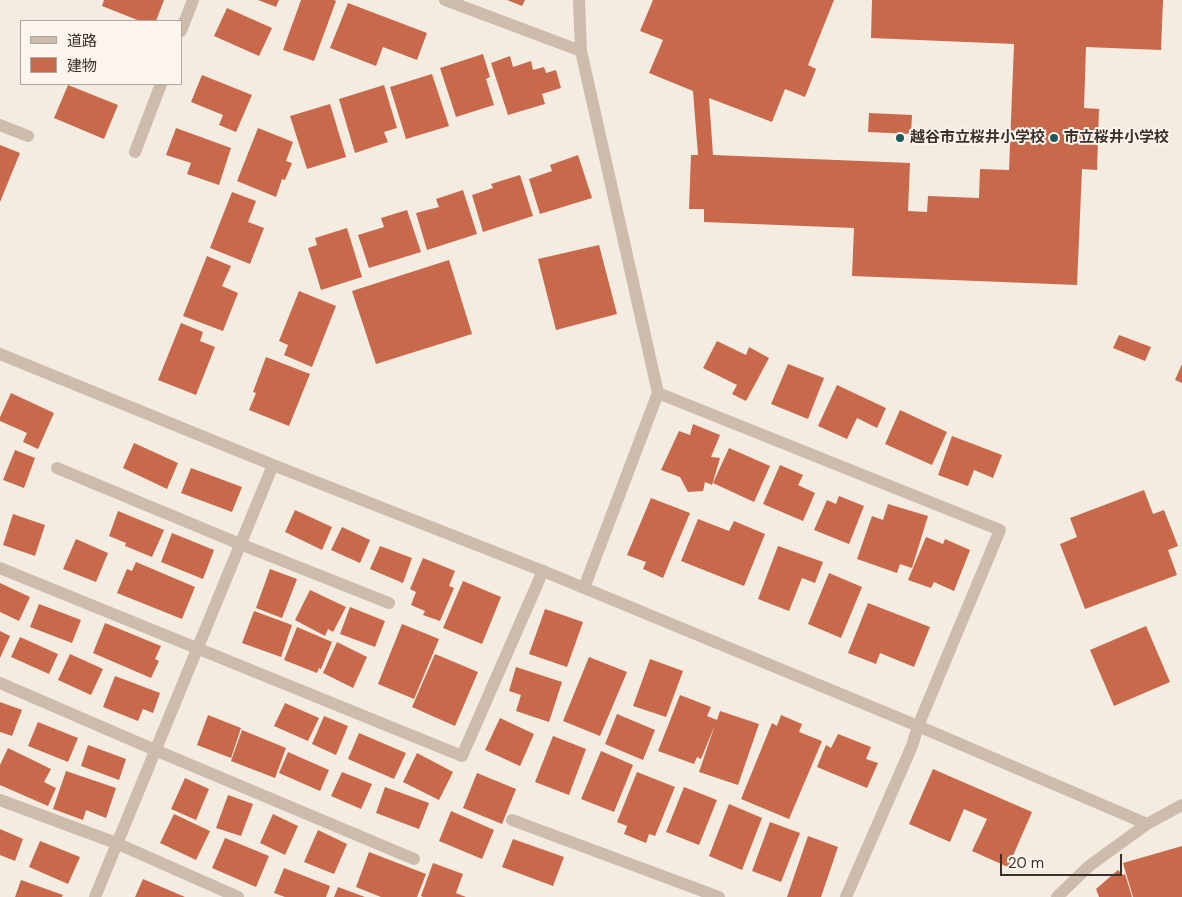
<!DOCTYPE html>
<meta charset="utf-8">
<style>
body{margin:0}
#map{position:relative;width:1182px;height:897px;overflow:hidden;background:#f4ebe1;font-family:"DM Sans","Noto Sans JP",sans-serif}
canvas{display:block}
.legend{position:absolute;left:20px;top:20px;width:162px;height:65px;box-sizing:border-box;background:#fbf5ee;border:1px solid #aea6a0;margin:0;padding:6px 9px;list-style:none;font-size:15px;color:#3b302b}
.legend li{display:flex;align-items:center;gap:10px;height:25px}
.legend b{width:25px;border:1px solid #aea6a0}
.scale{position:absolute;left:1000px;top:854px;width:122px;height:22px;box-sizing:border-box;border:2px solid #3b302b;border-top:0;padding-left:6px;font-size:15px;line-height:18px;white-space:nowrap;color:#3b302b;-webkit-text-stroke:4px #fbf5ee;paint-order:stroke}
</style>
<div id="map">
<canvas width="1182" height="897"></canvas>
<ul class="legend">
<li><b style="height:6px;background:#cdbbac"></b>道路</li>
<li><b style="height:14px;background:#c8694b"></b>建物</li>
</ul>
<div class="scale">20 m</div>
</div>
<script>
const context = document.querySelector('canvas').getContext('2d');
context.lineJoin = 'round';
function fill(path, color) {
  context.fillStyle = color;
  context.fill(path, 'evenodd');
}
function stroke(path, color, width, dash) {
  context.strokeStyle = color;
  context.lineWidth = width;
  context.lineCap = dash ? 'butt' : 'round';
  context.setLineDash(dash || []);
  context.stroke(path);
}
function drawText(font, color, halo, rows, align = 'center') {
  context.font = font + ' "DM Sans","Noto Sans JP",sans-serif';
  context.lineWidth = 4;
  context.setLineDash([]);
  context.textBaseline = 'middle';
  context.strokeStyle = halo;
  context.fillStyle = color;
  for (const [text, x, y, turn = 0] of rows) {
    context.save();
    context.translate(x, y);
    context.rotate((+turn || 0) * Math.PI / 180);
    context.textAlign = isNaN(turn) ? turn : align;
    if (halo) context.strokeText(text, 0, 0);
    context.fillText(text, 0, 0);
    context.restore();
  }
}
const building = new Path2D(`
 M104 0H164L156 21H140L102 6Z
 M258 0H279L276 7Z
 M301 0H334L336 1 314 61 283 50Z
 M507 0H525L522 6Z
 M653 0H834L808 65 816 69 805 97 785 89 772 122 709 98 713 155 910 163 908 211 927 212 928 196 979 198 980 169 1009 170 1014 44 871 38 872 0H1163L1161 50 1086 47 1084 108 1099 109 1097 170 1082 169 1077 285 852 276 854 228 704 222V209H689L691 155H698L693 91 649 73 663 40 640 31Z
 M348 3 427 33 417 60 383 47 376 66 330 48Z
 M227 8 272 28 259 56 214 36Z
 M483 54 490 77 486 79 494 105 456 117 440 68Z
 M510 56 513 67 531 61 533 70 544 67 546 73 556 70 561 88 542 94 545 104 508 115 491 63Z
 M432 74 449 126 406 139 390 87Z
 M202 75 252 95 236 132 219 125 223 115 191 102Z
 M68 85 118 105 104 139 54 118Z
 M384 85 397 128 384 132 388 142 355 153 339 99Z
 M330 104 346 157 307 169 290 116Z
 M869 113 912 115 911 134 868 132Z
 M176 128 231 148 219 185 187 174 191 163 166 155Z
 M258 128 293 142 286 161 292 163 285 180 282 179 276 197 237 181Z
 M0 145 20 153 0 202Z
 M578 155 592 198 540 214 529 179 552 171 550 165Z
 M520 175 533 216 483 232 472 195 493 188 491 184Z
 M463 190 477 234 427 250 416 213 439 207 436 199Z
 M232 192 256 201 248 222 264 228 250 264 210 248Z
 M407 210 421 252 369 268 358 235 384 227 381 218Z
 M347 228 362 277 321 290 308 248 317 245 315 238Z
 M599 245 617 314 556 330 538 259Z
 M207 256 231 266 222 286 238 293 223 331 183 316Z
 M449 260 472 334 376 364 352 291Z
 M299 291 336 306 312 367 284 355 288 345 279 341Z
 M181 323 203 332 200 341 215 347 196 395 158 380Z
 M1119 335 1151 347 1145 361 1113 348Z
 M717 341 746 355 749 347 769 358 746 401 732 394 737 385 703 368Z
 M266 357 310 374 289 426 249 410 256 393 253 392Z
 M788 364 824 378 808 419 771 404Z
 M1182 364V383L1175 380Z
 M837 385 886 408 877 428 857 418 847 439 818 426Z
 M11 393 54 413 38 449 23 442 27 433 0 421V417Z
 M900 410 947 432 932 465 885 444Z
 M693 424 720 435 711 457 720 458 712 485 705 482 703 491 688 492 680 477 661 470 679 431 690 435Z
 M952 436 1002 455 993 478 974 470 968 486 938 475Z
 M134 443 178 463 167 489 123 468Z
 M729 448 770 466 754 502 713 483Z
 M15 450 35 458 24 488 3 480Z
 M780 465 803 475 798 485 815 493 803 521 763 504Z
 M191 468 242 487 232 512 181 493Z
 M1144 490 1153 514 1164 510 1178 546 1168 550 1177 575 1085 609 1060 544 1077 537 1070 518Z
 M839 496 864 506 849 544 814 530 827 500 836 504Z
 M651 498 690 513 663 578 643 569 646 562 627 555Z
 M888 504 928 516 912 568 900 564 897 573 857 559 872 516 883 520Z
 M295 510 332 527 322 550 285 532Z
 M118 511 164 530 152 557 125 546 126 543 109 536Z
 M13 514 45 525 35 556 3 545Z
 M698 519 729 531 734 521 765 534 744 586 681 561Z
 M342 527 370 540 360 563 331 550Z
 M172 533 214 550 203 579 161 562Z
 M926 537 943 544 945 539 970 550 954 591 934 582 931 588 908 580Z
 M76 539 108 553 96 582 63 569Z
 M380 546 412 558 403 583 370 569Z
 M778 546 823 562 815 583 802 578 789 611 758 599Z
 M423 558 455 571 449 586 454 588 440 621 423 615 425 611 411 605 416 592 410 589Z
 M136 562 195 587 182 619 117 593 127 569 132 571Z
 M270 569 297 579 282 618 256 608Z
 M829 573 862 587 841 638 808 624Z
 M463 581 501 597 482 644 443 628Z
 M0 583 30 597 19 621 0 612Z
 M310 590 346 607 333 632 328 629 325 636 295 620Z
 M868 603 930 627 914 667 880 653 876 664 848 653Z
 M39 604 81 620 72 643 30 627Z
 M350 607 385 621 375 647 340 634Z
 M545 609 583 622 567 667 529 654Z
 M254 611 292 625 281 657 242 643Z
 M105 623 161 646 155 659 159 661 151 678 93 653Z
 M402 624 439 639 414 699 378 684Z
 M1146 626 1170 682 1114 706 1090 650Z
 M297 627 332 642 321 669 319 668 317 673 284 660Z
 M0 631 10 636 0 658Z
 M20 637 58 654 49 674 11 657Z
 M337 642 367 657 353 688 323 673Z
 M70 654 103 669 91 695 58 680Z
 M435 654 478 672 455 726 412 707Z
 M589 657 627 672 600 736 563 721Z
 M650 659 683 671 666 717 633 706Z
 M516 667 562 682 549 722 516 711 521 695 509 691Z
 M115 676 160 693 153 713 143 709 138 721 103 707Z
 M680 695 711 707 707 716 717 720 720 711 759 724 738 785 699 772 715 725 701 759 697 757 694 764 658 751Z
 M0 702 22 710 12 736 0 732Z
 M285 703 319 718 308 741 274 726Z
 M617 714 655 730 643 760 605 744Z
 M208 715 241 728 231 758 197 745Z
 M781 715 802 724 799 732 822 741 789 819 741 799 772 723 777 726Z
 M324 716 348 726 336 755 312 744Z
 M500 718 534 734 520 766 485 750Z
 M38 722 78 738 68 762 28 746Z
 M242 730 286 748 275 778 231 761Z
 M359 733 406 753 394 779 348 759Z
 M838 734 871 747 866 759 878 763 867 788 817 767 826 745 831 748Z
 M553 736 586 749 569 795 535 782Z
 M88 745 126 759 119 780 81 766Z
 M8 748 51 769 44 782 56 788 48 806 0 785V765Z
 M601 751 633 765 614 812 581 799Z
 M288 752 329 770 320 791 279 773Z
 M417 753 453 772 439 800 403 782Z
 M933 769 1032 812 1008 867 972 851 987 819 964 809 950 842 909 824Z
 M66 771 116 788 106 818 86 810 83 820 53 809Z
 M342 772 372 784 361 809 331 796Z
 M637 772 675 787 655 836 649 834 646 843 624 834 627 826 617 822Z
 M477 773 516 789 502 824 463 808Z
 M185 778 209 789 196 820 171 809Z
 M385 787 429 803 419 829 376 813Z
 M684 787 717 800 699 845 666 832Z
 M228 795 253 804 241 836 216 828Z
 M729 804 762 818 742 870 709 856Z
 M451 811 494 830 482 859 439 841Z
 M174 814 210 831 196 860 160 843Z
 M273 814 298 826 285 855 260 843Z
 M770 822 800 833 781 882 752 871Z
 M0 829 23 839 15 861 0 855Z
 M318 830 347 844 334 874 304 862Z
 M808 836 838 847 821 897H787Z
 M225 838 269 856 256 887 212 868Z
 M513 839 564 857 553 886 502 867Z
 M40 841 80 857 68 884 29 867Z
 M1182 846V897H1133L1123 863Z
 M369 852 426 874 417 897H381L356 887Z
 M433 863 463 874 456 893 466 897H423L421 896Z
 M284 868 330 886 326 897H285L274 893Z
 M1118 870 1123 875 1125 874 1132 897H1099L1096 889Z
 M143 879 185 897H135Z
 M21 880 63 895 62 897H15Z
 M338 887 365 897H334Z`);
const service = new Path2D(`
 M181 31 193 0
 M0 125 28 136
 M135 152 161 84
 M658 393 1000 530 918 726
 M57 468 240 544 389 603
 M0 568 462 756 543 571
 M0 683 155 750 414 859
 M0 800 116 843 238 897
 M512 820 719 897`);
const minor = new Path2D(`
 M445 0 581 51
 M579 0 581 51 658 393 584 588
 M0 354 273 465 543 571 918 726 1147 824
 M95 897 273 465
 M846 897 912 746 918 726`);
const tertiary = new Path2D(`
 M1057 897 1089 866 1147 824 1182 805`);
const markers = [
 [900,138,5,"#1f5a5e"],
 [1054,138,5,"#1f5a5e"]
];
const poiNames = [
 ["越谷市立桜井小学校",910,138],
 ["市立桜井小学校",1064,138]
];
fill(building, '#c8694b');
stroke(service, '#cdbbac', 12);
stroke(minor, '#cdbbac', 12);
stroke(tertiary, '#cdbbac', 12);
for (const [x, y, r, color] of markers) {
  const dot = new Path2D();
  dot.arc(x, y, r, 0, 2 * Math.PI);
  context.fillStyle = color;
  context.fill(dot);
  stroke(dot, '#fbf5ee', 2);
}
drawText('bold 15px', '#3b302b', '#fbf5ee', poiNames, 'left');
</script>
